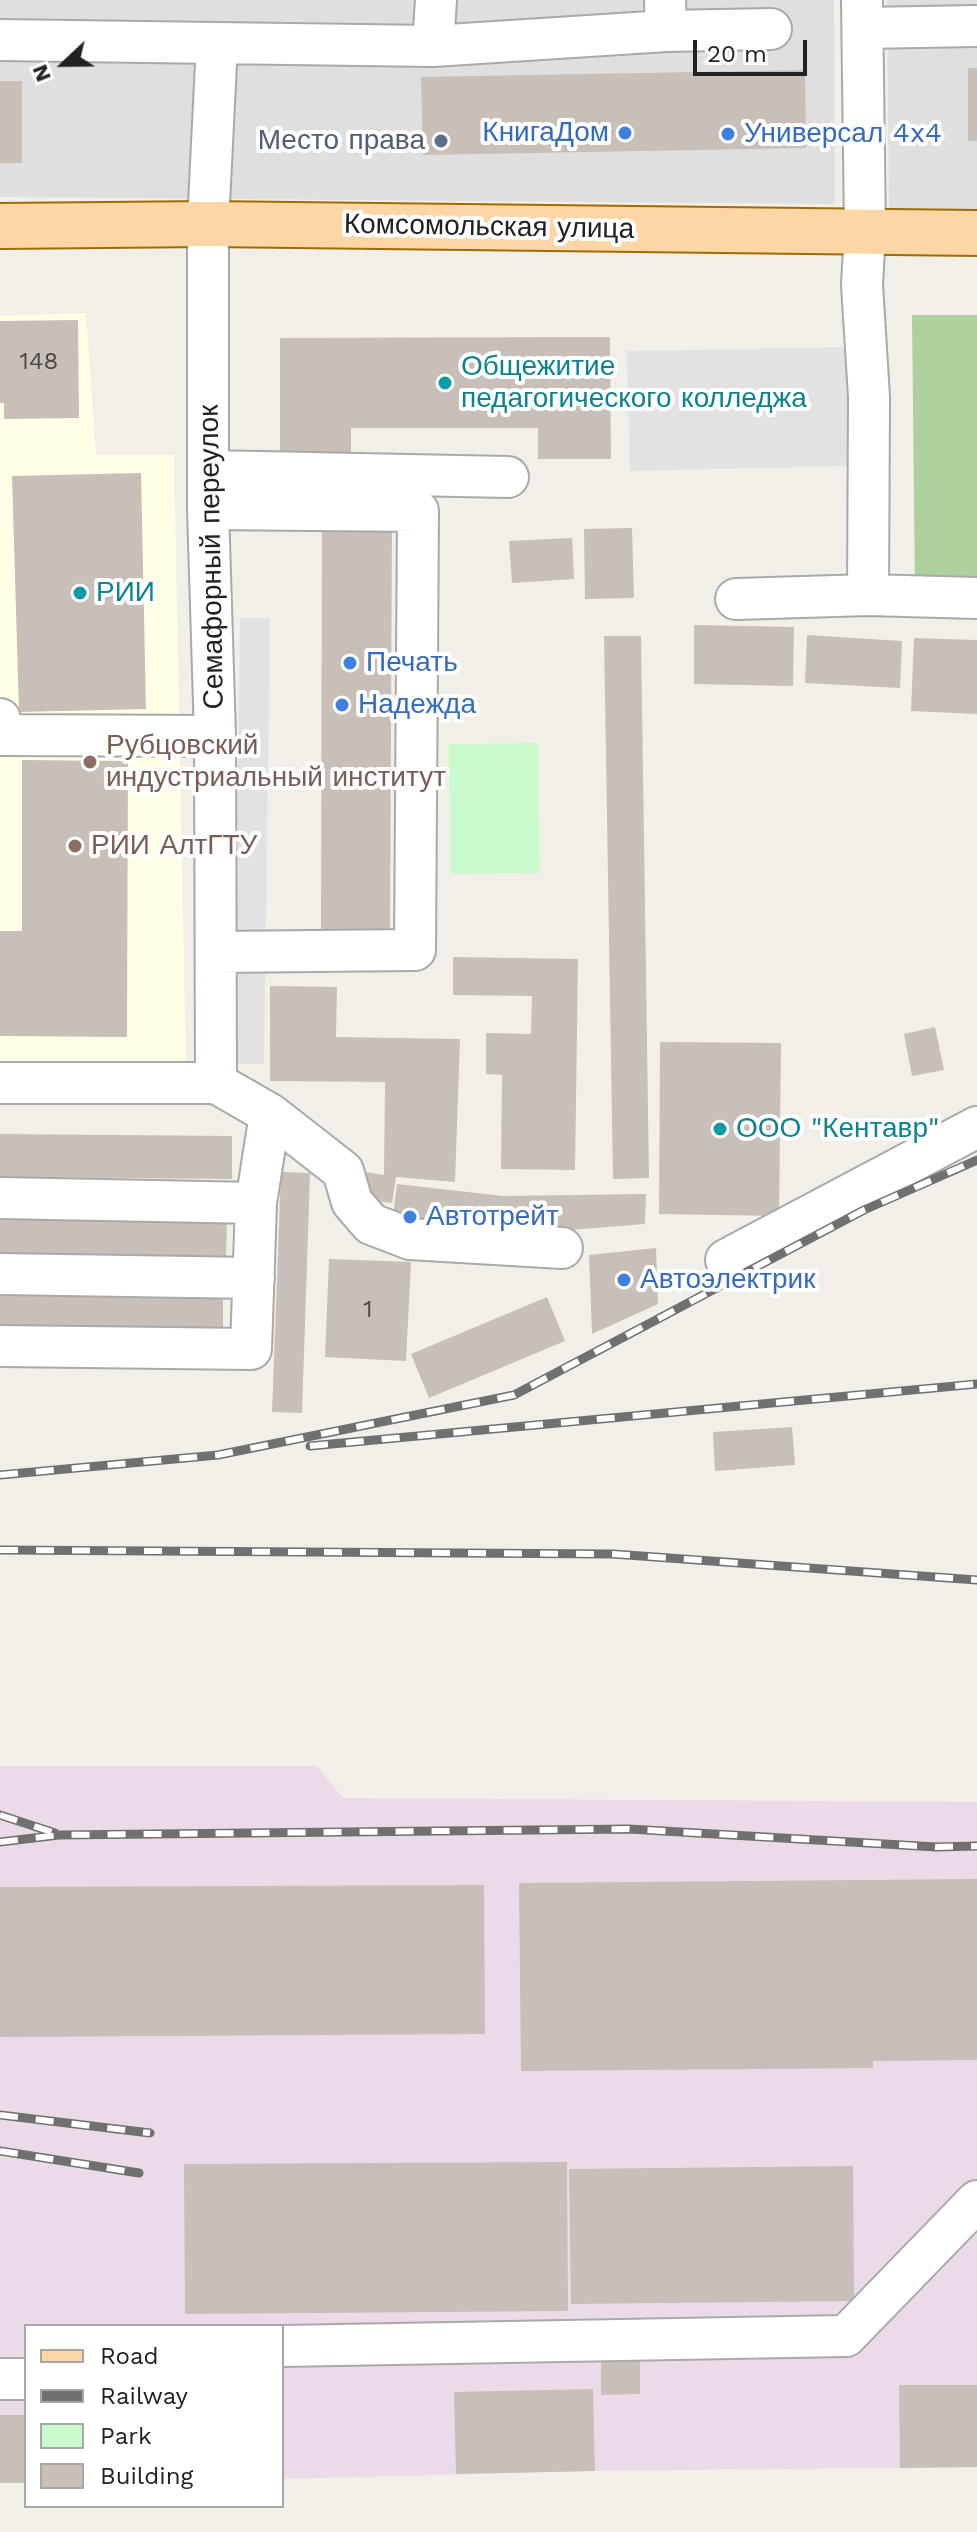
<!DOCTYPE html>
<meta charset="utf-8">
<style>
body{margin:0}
#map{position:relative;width:977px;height:2532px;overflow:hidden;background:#f2efe9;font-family:"Work Sans",sans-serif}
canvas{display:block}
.legend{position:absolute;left:24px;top:2324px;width:260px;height:184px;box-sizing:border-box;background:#fff;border:2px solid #a7a7a7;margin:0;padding:10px 14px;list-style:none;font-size:24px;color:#222}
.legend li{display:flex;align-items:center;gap:16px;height:40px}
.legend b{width:40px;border:2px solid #a7a7a7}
.north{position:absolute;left:24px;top:24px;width:80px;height:80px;-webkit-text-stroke:6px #fff;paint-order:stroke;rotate:248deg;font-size:22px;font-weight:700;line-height:32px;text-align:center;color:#222}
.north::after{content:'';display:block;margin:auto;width:28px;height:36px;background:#222;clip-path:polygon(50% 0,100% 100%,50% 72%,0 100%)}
.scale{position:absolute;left:693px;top:40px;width:114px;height:36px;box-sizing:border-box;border:4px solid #222;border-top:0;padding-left:10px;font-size:24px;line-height:28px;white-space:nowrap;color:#222;-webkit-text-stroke:6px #fff;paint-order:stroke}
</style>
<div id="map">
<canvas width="977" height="2532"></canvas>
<ul class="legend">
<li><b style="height:10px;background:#fcd6a4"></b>Road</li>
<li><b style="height:10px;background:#707070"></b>Railway</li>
<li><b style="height:22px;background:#c8facc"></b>Park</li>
<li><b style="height:22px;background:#c7bfb8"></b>Building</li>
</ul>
<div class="north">N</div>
<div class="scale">20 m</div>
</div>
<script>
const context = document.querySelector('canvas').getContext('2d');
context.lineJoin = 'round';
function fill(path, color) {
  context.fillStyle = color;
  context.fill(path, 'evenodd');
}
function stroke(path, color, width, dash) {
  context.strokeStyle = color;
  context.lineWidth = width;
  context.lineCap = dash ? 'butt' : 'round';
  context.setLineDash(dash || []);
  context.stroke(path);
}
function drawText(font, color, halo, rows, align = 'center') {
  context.font = font + ' "Work Sans",sans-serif';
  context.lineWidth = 8;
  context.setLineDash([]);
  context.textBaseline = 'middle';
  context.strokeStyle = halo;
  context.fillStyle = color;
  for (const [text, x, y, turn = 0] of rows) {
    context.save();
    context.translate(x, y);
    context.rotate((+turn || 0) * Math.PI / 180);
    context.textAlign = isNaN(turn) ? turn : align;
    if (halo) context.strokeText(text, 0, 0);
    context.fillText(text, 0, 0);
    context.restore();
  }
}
const residential = new Path2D(`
 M0 0H834L835 204 0 197Z
 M887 0H977V216L889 217Z`);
const industrial = new Path2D(`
 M0 1766H317L343 1798 977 1802V2467L595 2471 282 2479V2326H26V2483H0Z`);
const education = new Path2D(`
 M86 313 96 455H174L186 1073 0 1069V316Z`);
const forest = new Path2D(`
 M912 315H977V593H915Z`);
const park = new Path2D(`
 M538 743 540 873 451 874 449 744Z`);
const parking = new Path2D(`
 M847 347 850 466 630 471 627 351Z
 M240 618H270L264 1064H234Z`);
const building = new Path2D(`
 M968 68H977V141H968Z
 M805 70 806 148 423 155 421 77Z
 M0 81H22V163H0Z
 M78 320 79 418 4 419V403H0V321Z
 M610 337 611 459H538V428H351V459L280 460V338Z
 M141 473 146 709 19 712 12 476Z
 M322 522H392L390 932H321Z
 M632 528 634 598 585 599 584 529Z
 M572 538 574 579 512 583 509 541Z
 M694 625 794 627 793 686 694 684Z
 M807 635 902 641 900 688 805 683Z
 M604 636H641L649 1178 613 1179Z
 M914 638 977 640V714L911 711Z
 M22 760 128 761 127 1037 0 1036V931H22Z
 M453 957 578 959 575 1170 501 1169 502 1075 486 1074V1033L531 1034 532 996 453 995Z
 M270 986 337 987 336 1037 460 1039 455 1182 396 1177 392 1203 361 1199 365 1172 384 1175 385 1082 270 1081Z
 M935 1027 944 1070 912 1076 904 1034Z
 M660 1042 781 1043 779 1216 659 1214Z
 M0 1134 232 1136V1179L0 1177Z
 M281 1172 310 1173 302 1413 272 1412Z
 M397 1184 503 1196 646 1194 645 1224 495 1236 392 1224Z
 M0 1213 227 1216 226 1258 0 1256Z
 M656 1248 658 1304 592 1334 589 1255Z
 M329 1259 411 1262 406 1361 325 1357Z
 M0 1284 223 1287V1330L0 1327Z
 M547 1297 565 1341 429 1398 411 1354Z
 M792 1427 795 1465 715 1471 713 1432Z
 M977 1879V2060L873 2061V2068L521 2071 519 1883Z
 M484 1885 485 2034 0 2037V1887Z
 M567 2162 568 2311 185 2314 184 2164Z
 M853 2166 854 2301 571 2304 569 2169Z
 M601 2357H640V2394L601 2395Z
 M899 2385H977V2467L900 2468Z
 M593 2389 595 2471 456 2474 454 2392Z
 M0 2415H26V2483H0Z`);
const minor = new Path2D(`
 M862 0 865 231 862 285 869 397 868 595
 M863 28 977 26
 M666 31 771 29
 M0 40 433 46 666 31 665 0
 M433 46 436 0
 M209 471 508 477
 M208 509 418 511 415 950 216 952
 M736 599 868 595 977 598
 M0 719 3 735 215 736
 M0 1083H216L270 1114 256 1203 0 1198
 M216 1083 215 736 208 509V224L217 43
 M270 1114 343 1171 352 1202 371 1224 410 1239 562 1248
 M726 1260 977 1127
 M0 1274 254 1278
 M0 1346 251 1349 256 1203
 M282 2346 846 2336 977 2201
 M0 2379H26`);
const major = new Path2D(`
 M0 226 208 224 977 233`);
const rail = new Path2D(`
 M310 1446 977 1384
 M0 1475 218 1455 514 1395 864 1210 977 1160
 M0 1550 613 1554 977 1580
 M0 1815 55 1833
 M0 1842 59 1835 629 1829 936 1847 977 1846
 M0 2115 150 2133
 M0 2151 139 2173`);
const markers = [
 [625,133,8,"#3f7fe0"],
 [728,134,8,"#3f7fe0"],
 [441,141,8,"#5c6f8a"],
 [445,383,8,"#0f9aa8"],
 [80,593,8,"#0f9aa8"],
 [350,663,8,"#3f7fe0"],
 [342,705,8,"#3f7fe0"],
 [90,762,8,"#8d6e63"],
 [75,846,8,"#8d6e63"],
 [720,1129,8,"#0f9aa8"],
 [410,1217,8,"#3f7fe0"],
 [624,1280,8,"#3f7fe0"]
];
const numberNames = [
 ["148",39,362],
 ["1",368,1310]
];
const shopNames = [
 ["КнигаДом",609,133,"right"],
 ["Универсал 4x4",744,134],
 ["Печать",366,663],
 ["Надежда",358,705],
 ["Автотрейт",426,1217],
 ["Автоэлектрик",640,1280]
];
const serviceNames = [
 ["Место права",425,141]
];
const streetNames = [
 ["Комсомольская улица",489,227,1],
 ["Семафорный переулок",212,557,-91]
];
const cultureNames = [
 ["Общежитие",461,367],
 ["педагогического колледжа",461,399],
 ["РИИ",96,593],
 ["ООО \"Кентавр\"",736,1129]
];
const educationNames = [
 ["Рубцовский",106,746],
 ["индустриальный институт",106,778],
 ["РИИ АлтГТУ",91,846]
];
fill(residential, '#e0dfdf');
fill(industrial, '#ebdbe8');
fill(education, '#ffffe5');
fill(forest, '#add19e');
fill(park, '#c8facc');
fill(parking, '#e2e2e2');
fill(building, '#c7bfb8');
stroke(minor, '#a9a9a9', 44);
stroke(major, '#a06b00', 48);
stroke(minor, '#fff', 40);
stroke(major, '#fcd6a4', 44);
stroke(rail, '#707070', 9);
stroke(rail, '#fff', 6, [18]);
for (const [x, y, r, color] of markers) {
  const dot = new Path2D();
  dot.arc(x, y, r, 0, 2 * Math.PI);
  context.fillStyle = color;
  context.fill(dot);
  stroke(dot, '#fff', 3);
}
drawText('24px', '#4b4948', null, numberNames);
drawText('28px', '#366cbe', '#fff', shopNames, 'left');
drawText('28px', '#4e5e75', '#fff', serviceNames, 'right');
drawText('28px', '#222', '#fff', streetNames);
drawText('28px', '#0d838f', '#fff', cultureNames, 'left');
drawText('28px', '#785e54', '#fff', educationNames, 'left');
</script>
